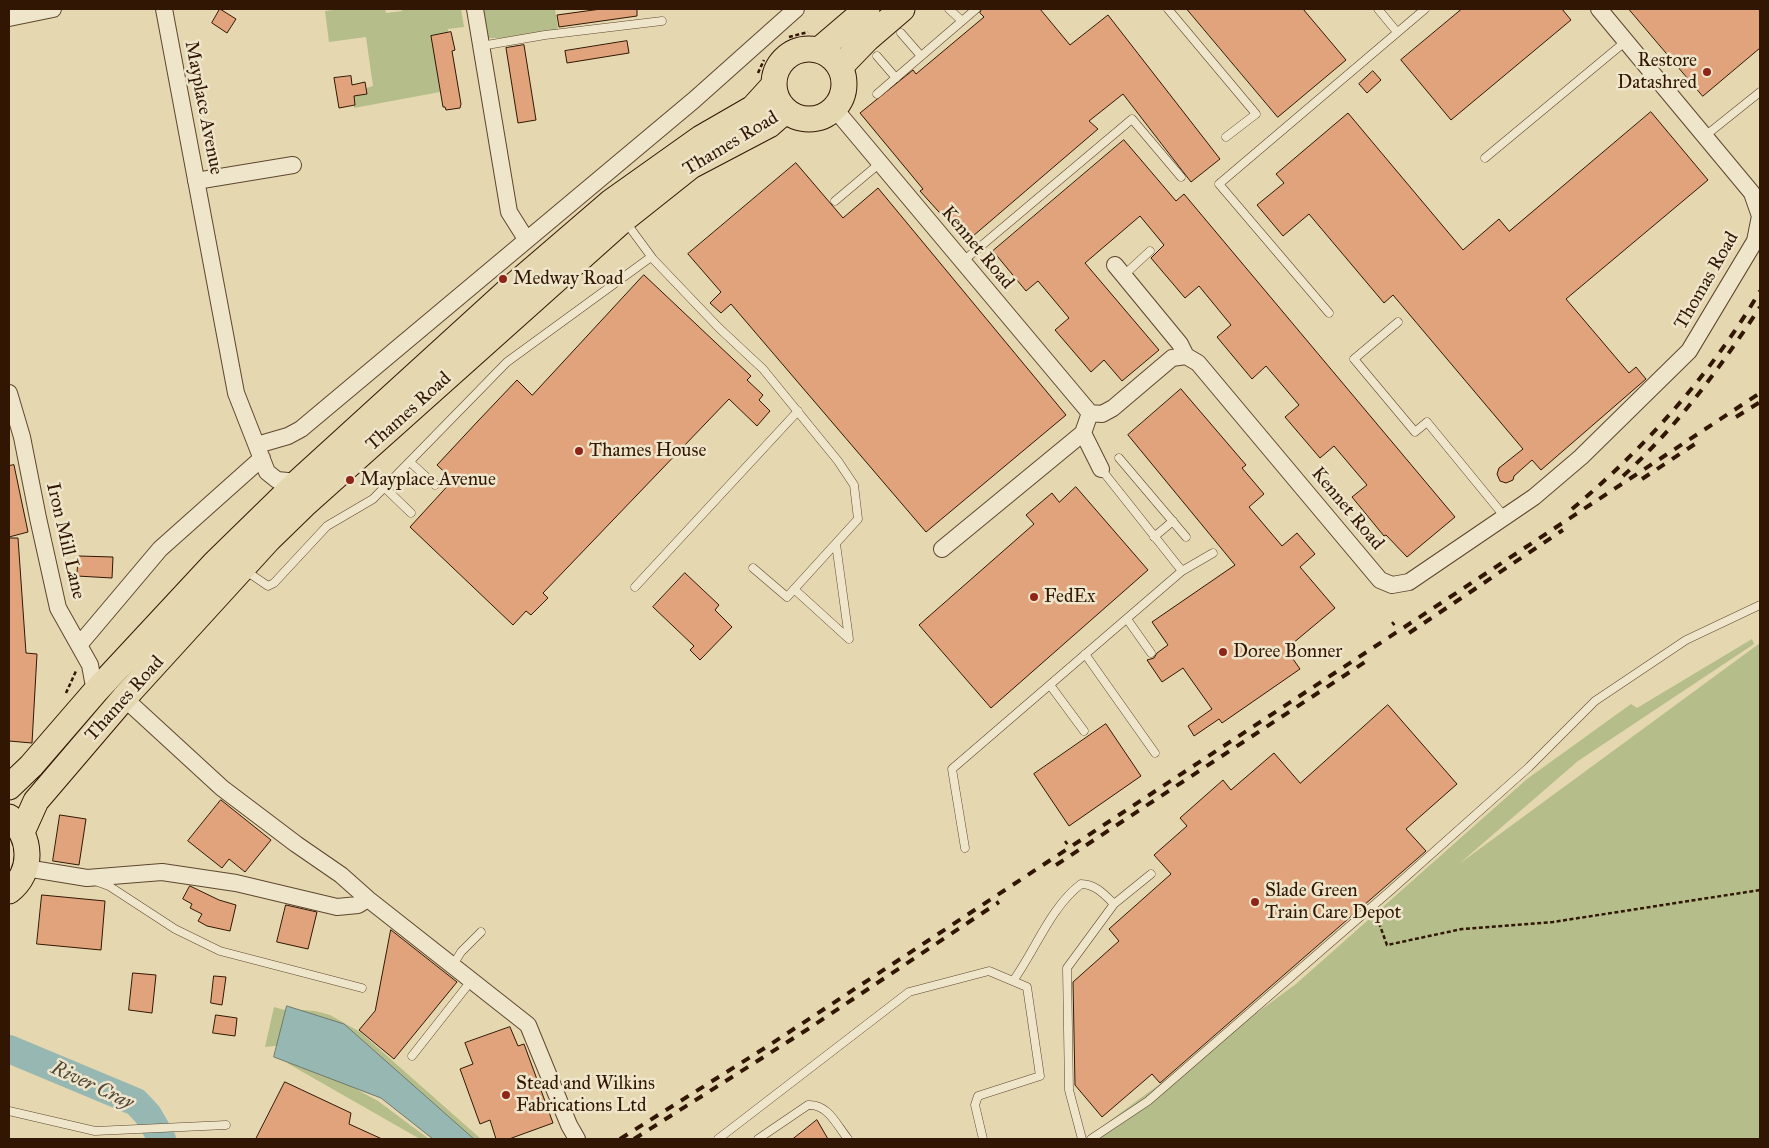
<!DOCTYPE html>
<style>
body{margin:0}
#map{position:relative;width:1769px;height:1148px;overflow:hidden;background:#e5d7af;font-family:"IM FELL Great Primer",serif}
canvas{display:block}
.frame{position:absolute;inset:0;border:10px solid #311703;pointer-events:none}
</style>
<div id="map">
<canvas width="1769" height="1148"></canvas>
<div class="frame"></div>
</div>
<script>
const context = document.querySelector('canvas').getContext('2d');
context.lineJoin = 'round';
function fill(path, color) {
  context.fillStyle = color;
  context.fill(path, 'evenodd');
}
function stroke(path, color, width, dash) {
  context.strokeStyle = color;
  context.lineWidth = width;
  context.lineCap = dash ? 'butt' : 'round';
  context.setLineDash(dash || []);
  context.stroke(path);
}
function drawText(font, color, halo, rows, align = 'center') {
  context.font = font + ' "IM FELL Great Primer",serif';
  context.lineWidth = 5;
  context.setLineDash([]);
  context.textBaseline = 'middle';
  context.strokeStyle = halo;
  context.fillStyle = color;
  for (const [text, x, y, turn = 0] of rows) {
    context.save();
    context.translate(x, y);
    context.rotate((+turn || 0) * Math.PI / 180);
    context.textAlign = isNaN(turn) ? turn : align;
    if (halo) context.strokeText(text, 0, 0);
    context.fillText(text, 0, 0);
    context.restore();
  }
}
const green = new Path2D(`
 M343 9H385L386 13 402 11V9H461L464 27 448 29V33L431 36 455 73 438 76 440 92 354 108V96L367 94 366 88 373 86 366 37 329 42 325 11Z
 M483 9H555L558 29 503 38H488Z
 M1752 639 1754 644 1578 761 1459 864 1760 643V1139H1085L1296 984 1527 779 1631 704 1637 708Z
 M274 1007 295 1013 303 1010 315 1011 330 1015 360 1032 481 1139H470L329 1040 265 1047Z
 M307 1062 378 1101 429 1139H420L287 1063Z`);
const water = new Path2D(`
 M287 1006 344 1024 474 1139H433L381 1098 274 1057Z`);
const river = new Path2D(`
 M9 1049 136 1102 148 1115 162 1139`);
const building = new Path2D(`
 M220 9 236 19 227 33 212 23Z
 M637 9V16L559 27 557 15 601 9Z
 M982 9H1040L1070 45 1108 15 1220 159 1191 182 1123 94 1089 121 1098 129 966 242 920 191 923 189 860 113 913 70 916 74 984 17 980 13Z
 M1187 9H1303L1346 60 1278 117Z
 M1462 9H1562L1571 20 1451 120 1401 60Z
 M1629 9H1760V48L1703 96Z
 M451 32 455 50 452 51 461 104 460 108 446 110 445 107H443L431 36Z
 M627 41 629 53 567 63 565 51Z
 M524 45 536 120 518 123 506 48Z
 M1373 71 1381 80 1367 93 1359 84Z
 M351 76 352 85 365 82 367 94 354 96 355 105 339 108 334 78Z
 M1651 112 1708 180 1566 299 1629 373 1636 367 1646 379 1541 470 1532 460 1514 476 1513 480 1506 483 1500 481 1497 474 1499 468 1523 449 1393 295 1384 303 1309 214 1283 236 1257 205 1284 183 1276 174 1348 113 1463 250 1499 219 1509 231Z
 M1124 140 1176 201 1184 194 1455 517 1407 557 1386 535 1384 536 1352 497 1367 485 1334 446 1320 458 1285 417 1299 405 1283 386 1266 366 1252 379 1217 337 1231 325 1199 286 1185 298 1151 258 1164 245 1140 216 1085 263 1159 350 1122 381 1104 360 1091 372 1055 330 1069 318 1038 281 1026 291 993 251Z
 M796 163 843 218 878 188 1066 415 926 532 731 304 721 313 710 303 721 292 688 254Z
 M644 275 751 376 747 380 763 395 759 400 770 411 757 426 729 399 543 593 548 598 531 615 526 611 513 625 410 527 453 480 437 465 478 421 517 380 532 395Z
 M1181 389 1246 465 1242 468 1264 494 1249 507 1282 546 1297 533 1315 554 1300 567 1335 608 1286 649 1300 669 1222 723 1219 719 1194 736 1188 726 1212 709 1183 668 1162 682 1147 660 1154 658 1157 653 1168 645 1152 622 1235 565 1128 435Z
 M14 465 28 532 9 537V466Z
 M1076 487 1148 570 991 708 919 625 1034 524 1026 515 1052 493 1059 502Z
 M9 538H18L26 653 37 654 32 743 9 741Z
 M79 556 113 557 112 578 77 576Z
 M685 573 719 605 715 610 732 627 700 660 690 650 694 646 653 607Z
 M1388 705 1457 784 1406 829 1426 851 1160 1083 1152 1074 1102 1117 1075 1085 1073 982 1119 941 1109 929 1171 874 1154 855 1187 826 1180 818 1223 780 1231 790 1274 753 1300 783Z
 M1106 724 1141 776 1069 826 1034 774Z
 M221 800 271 840 245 872 229 859 222 868 188 841Z
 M60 815 86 819 79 865 53 861Z
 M190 886 219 900 236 905 230 931 207 926 198 921 202 914 190 908 192 904 183 899Z
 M42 895 105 901 101 950 37 944Z
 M286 905 317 912 308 949 277 942Z
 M391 930 457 982 394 1059 359 1030 375 1011Z
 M133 973 156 975 152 1013 129 1010Z
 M214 976 226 977 222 1005 211 1003Z
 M216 1015 237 1018 235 1036 213 1033Z
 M510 1027 518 1046 524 1044 553 1123 509 1139H496L490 1120 480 1124 460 1069 473 1064 465 1043Z
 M285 1082 351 1113 349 1124 382 1139H256Z
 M817 1120 828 1139H793Z`);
const path = new Path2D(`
 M789 37 808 32
 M758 73 764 60
 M1392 622 1396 627
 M66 693 76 671
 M1065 841 1068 845
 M1379 923 1387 945 1462 929 1553 922 1760 890`);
const service = new Path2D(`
 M949 9 962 21
 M1168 9 1256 114 1226 137
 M1378 9 1397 32
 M901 33 921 56
 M481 46 545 35 662 21
 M877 56 896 78
 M877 94 976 9
 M1705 136 1760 92
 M1485 158 1626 41
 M835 201 880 163
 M625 221 653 259 719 328 763 369 838 461 854 485 858 519 787 597 753 568
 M962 262 1132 119 1181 177
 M1124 275 1150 251
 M1329 313 1219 184 1425 9
 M1398 322 1354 359 1415 432 1427 422 1504 516
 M1119 458 1186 537
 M410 462 435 485
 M385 488 411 513
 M1154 537 1173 521
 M246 571 268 586 274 583 327 526 373 499 507 362 651 257
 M1182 571 1213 553
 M635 587 798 411
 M794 589 849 639 836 544
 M1127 619 1151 653
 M1085 654 1155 753
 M1050 685 1084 731
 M965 848 952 769 1182 571 1101 469
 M98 882 109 886 175 929 220 951 362 988
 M453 965 461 952 481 932
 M1013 981C1036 949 1050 908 1081 884 1095 884 1104 894 1114 904
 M412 1056 471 981
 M9 1111 95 1131 226 1125
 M718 1139 909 992 989 971 1027 987 1040 1076 978 1096 975 1105 983 1139
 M758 1139 808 1105C828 1104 836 1124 848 1139
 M1082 1139 1069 1090 1067 968 1114 904 1151 874
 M1091 1139 1148 1101 1390 891 1529 767 1595 701 1686 640 1760 605`);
const minor = new Path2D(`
 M164 9 236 393 267 472 277 480 298 482
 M475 9 509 212 526 239
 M9 18 53 9
 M834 108 1090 413
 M196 181 293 165
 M1115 265 1180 344 1186 356 1198 363 1380 580 1392 585 1409 582 1534 497 1581 457 1689 351 1755 241 1760 216 1752 193 1599 9
 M9 393 22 437 38 518 58 608 90 665 95 692
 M257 445 288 436 301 429 694 100 796 9
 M1101 469 1083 433 1090 413 1102 414 1113 408 1172 358 1186 356
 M942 549 1083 433
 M79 645 160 549 262 458
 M124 698 222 788 296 844 341 875 368 899 528 1025 569 1125 577 1139
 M26 868 87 878 162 872 236 883 337 907 358 905 368 899`);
const primary = new Path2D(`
 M774 84a35 35 0 1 1 70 0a35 35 0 1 1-70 0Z
 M819 50 867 9
 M840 67 867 39 902 9
 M9 787 31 766 95 692 214 564 298 482 511 288 611 202 701 138 753 108 773 86
 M9 817C32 836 34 872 9 891
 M22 832 36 801 124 698 269 539 304 505 623 220 691 166 769 125 785 111`);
const rail = new Path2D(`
 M1736 417 1760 402
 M1623 476C1677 427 1720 368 1760 307
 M1642 479 1701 440
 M1572 509C1646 447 1711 374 1760 291
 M1409 633 1563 530
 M1056 865 1365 662
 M620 1139 768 1046 1760 393
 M634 1139 808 1029 999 902`);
const markers = [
 [1707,72,5,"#8f2418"],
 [503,279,5,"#8f2418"],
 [579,451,5,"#8f2418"],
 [350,480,5,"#8f2418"],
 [1034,597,5,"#8f2418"],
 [1223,652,5,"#8f2418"],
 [1255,902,5,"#8f2418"],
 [506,1095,5,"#8f2418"]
];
const poiNames = [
 ["Restore",1697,61,"right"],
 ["Datashred",1697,83,"right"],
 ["Medway Road",513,279],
 ["Thames House",589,451],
 ["Mayplace Avenue",360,480],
 ["FedEx",1044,597],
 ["Doree Bonner",1233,652],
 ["Slade Green",1265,891],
 ["Train Care Depot",1265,913],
 ["Stead and Wilkins",516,1084],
 ["Fabrications Ltd",516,1106]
];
const streetNames = [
 ["Mayplace Avenue",203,108,79],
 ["Thames Road",731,144,-31],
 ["Kennet Road",977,248,50],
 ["Thomas Road",1707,281,-60],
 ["Thames Road",409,412,-42],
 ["Kennet Road",1347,509,50],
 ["Iron Mill Lane",65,541,77],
 ["Thames Road",125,699,-48]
];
const waterNames = [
 ["River Cray",92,1086,25]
];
fill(green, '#b5be8a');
fill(water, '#97b8b2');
stroke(water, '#6e786c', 1);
stroke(river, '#97b8b2', 28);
fill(building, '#e1a37c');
stroke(building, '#311703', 1);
stroke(service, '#5e472e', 9);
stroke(minor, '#5e472e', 18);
stroke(primary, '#311703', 27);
stroke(path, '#311703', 2.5, [4, 2.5]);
stroke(service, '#eee5cb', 8);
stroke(minor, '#eee5cb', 16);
stroke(primary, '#e5d7af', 25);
stroke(rail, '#311703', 4, [9, 9]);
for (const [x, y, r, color] of markers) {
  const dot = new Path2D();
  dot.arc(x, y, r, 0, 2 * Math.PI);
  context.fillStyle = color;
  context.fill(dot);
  stroke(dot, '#eee5cb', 2);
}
drawText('19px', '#311703', '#eee5cb', poiNames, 'left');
drawText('19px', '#311703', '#eee5cb', streetNames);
drawText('italic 20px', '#504738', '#eee5cb', waterNames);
</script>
